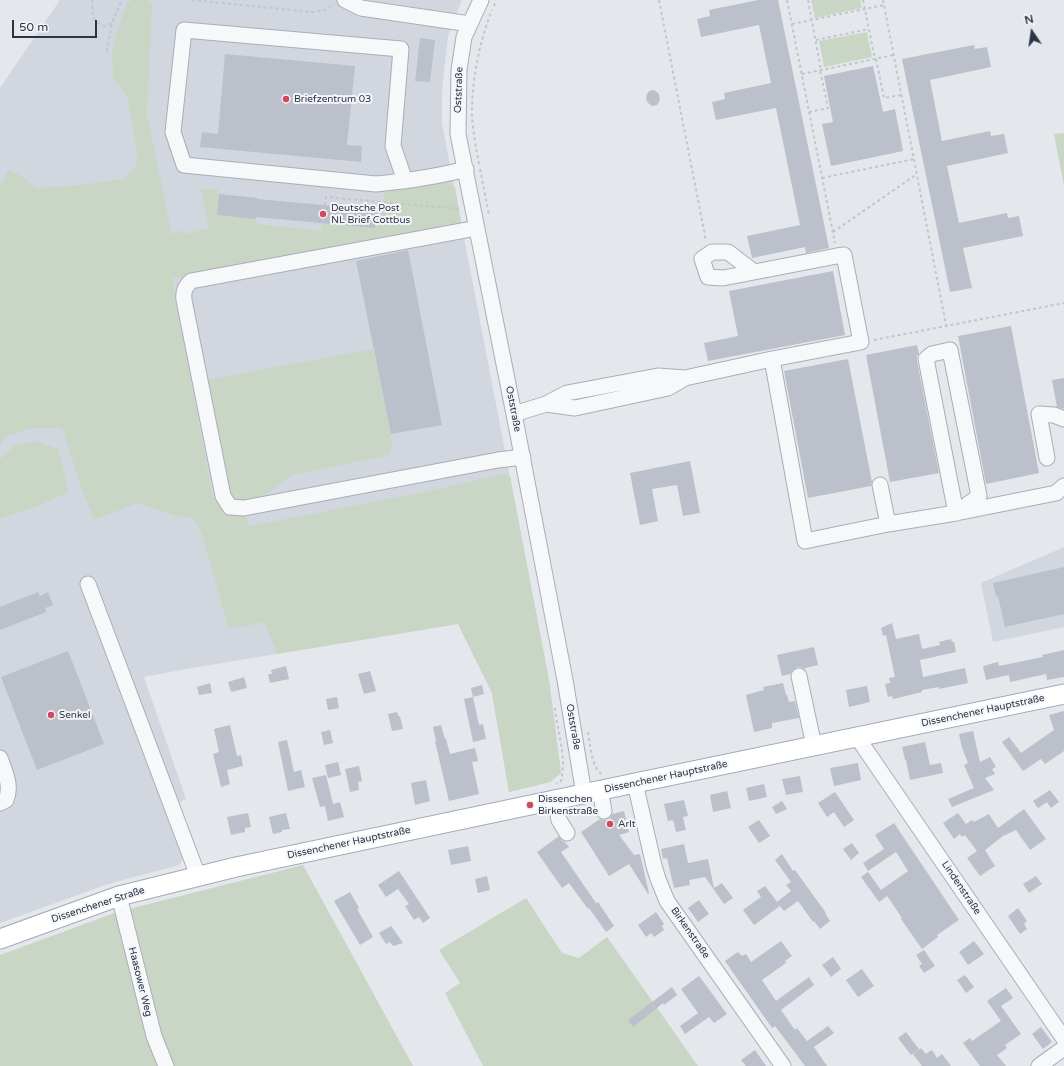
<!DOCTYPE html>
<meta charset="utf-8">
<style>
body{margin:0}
#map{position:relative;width:1064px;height:1066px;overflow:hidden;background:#e4e7ec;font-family:"Varela Round",sans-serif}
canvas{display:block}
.north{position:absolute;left:1012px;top:12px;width:40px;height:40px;-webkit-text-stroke:3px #f4f6f9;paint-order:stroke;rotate:347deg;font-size:11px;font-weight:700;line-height:16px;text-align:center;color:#2b3445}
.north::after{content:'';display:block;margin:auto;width:14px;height:18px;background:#2b3445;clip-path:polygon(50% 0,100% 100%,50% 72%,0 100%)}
.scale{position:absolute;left:12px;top:20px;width:85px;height:18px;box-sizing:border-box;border:2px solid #2b3445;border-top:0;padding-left:5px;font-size:12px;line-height:14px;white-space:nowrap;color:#2b3445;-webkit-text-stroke:3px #f4f6f9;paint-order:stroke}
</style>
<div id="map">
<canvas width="1064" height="1066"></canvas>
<div class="north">N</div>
<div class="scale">50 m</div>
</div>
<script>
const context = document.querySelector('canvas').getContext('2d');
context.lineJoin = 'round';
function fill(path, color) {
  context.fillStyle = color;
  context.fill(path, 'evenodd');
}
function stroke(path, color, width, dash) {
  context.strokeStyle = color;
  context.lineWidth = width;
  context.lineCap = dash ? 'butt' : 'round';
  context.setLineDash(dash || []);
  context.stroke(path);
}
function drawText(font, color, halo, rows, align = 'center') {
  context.font = font + ' "Varela Round",sans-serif';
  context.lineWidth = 4;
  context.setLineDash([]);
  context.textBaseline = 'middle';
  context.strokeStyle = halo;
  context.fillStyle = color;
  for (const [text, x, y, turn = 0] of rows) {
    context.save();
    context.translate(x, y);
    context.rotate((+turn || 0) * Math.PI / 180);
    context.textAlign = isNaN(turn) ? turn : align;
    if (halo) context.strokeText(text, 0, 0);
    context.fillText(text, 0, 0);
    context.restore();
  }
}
const built = new Path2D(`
 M60 0H462L448 36 442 90V123L549 680 561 773 550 782 509 792 492 693 458 624 186 669 144 677 186 799 167 809 182 852 183 858 181 862 179 865 108 884 0 923V88Z
 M1064 547V627L993 642 981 583Z`);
const green = new Path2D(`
 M132 0H148L152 5 147 116 172 234 185 230 186 234 209 228 201 189H218L217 215 256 219 257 224 322 231V223L375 228 376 218H380L385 192 445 182 455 187 461 221 457 223 172 279 213 498 230 514 245 515 250 526 430 491 503 474 510 476 549 680 561 773 550 782 509 792 492 693 458 624 277 654 265 622 229 629 202 535 193 518 175 516 138 503 94 520 82 489 62 428H31L6 436 0 446V187L8 170 22 176 36 188 81 185 123 179 135 167 138 159 128 98 113 77 112 50 121 19 127 3Z
 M811 0H860L862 8 815 18Z
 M867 32 872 57 824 67 819 41Z
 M1064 133V186L1054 134Z
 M373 349 391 434 392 446 389 455 292 475 257 502 236 501 226 490 206 380Z
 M35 441 58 449 69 492 38 506 0 519V459L14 446Z
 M303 865 413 1066H0V955L117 912Z
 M526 898 562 953 579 958 607 937 698 1066H483L445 993 460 983 439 950Z`);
const building = new Path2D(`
 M758 0H778L829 248 806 253 805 247 752 258 747 236 800 225 776 108 716 120 712 102 725 99 724 93 771 83 759 25 701 37 697 19 710 16 709 10Z
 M420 38 435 40 430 82 415 81Z
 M974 45 975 49 987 47 991 67 930 80 942 141 990 131 991 136 1004 134 1008 153 947 166 959 223 1007 213 1008 218 1019 216 1023 236 963 248 972 288 950 292 902 59Z
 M225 54 355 66 347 145 362 146 361 162 200 147 202 132 218 134Z
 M873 66 883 112 895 109 903 151 831 166 822 124 833 122 824 76Z
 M654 90 659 94 660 100 657 105 652 106 647 102 646 96 649 91Z
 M219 194 258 198V199L377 210 375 228 256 217V219L217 215Z
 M408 250 442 425 391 434 356 261Z
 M833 271 845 335 708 361 704 343 738 336 729 291Z
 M1011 326 1039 473 986 484 958 336Z
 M917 345 919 354 917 356V361L939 473 890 482 866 355Z
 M848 359 872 482 871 486 808 498 784 371Z
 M1064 378V409L1057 407 1052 380Z
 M690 461 700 513 683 516 677 485 652 489 658 521 640 525 630 473Z
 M1064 567V614L1005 627 998 596H996L993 583Z
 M38 592 40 596 48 592 53 605 45 608 46 612 0 630V607Z
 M892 623 896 639 919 634 922 649 940 645 939 642 951 639 952 642H954L956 652 920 660 923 677 965 668 968 683 939 689V687L922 690V692L893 699 892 696 888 697 885 684 890 683 889 678 895 677 886 635 883 636 881 628Z
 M814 647 818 665 805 668V669L801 667H797L793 670 790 674 782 676 777 655Z
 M1064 650V677L1047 680 1046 674 1010 682 1009 675 986 680 983 666 998 662 999 666 1043 657 1042 655Z
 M68 651 104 744 37 770 1 677Z
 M286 666 289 679 270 683 268 674H272L271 670Z
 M370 671 376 691 364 694 358 674Z
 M244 677 247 688 231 692 228 682Z
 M210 683 212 693 199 695 197 687Z
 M783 683 786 695H787L789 702 795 701 799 718 772 723V728L754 732 746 695 764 690 763 687Z
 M482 685 484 694 473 697 471 688Z
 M867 686 870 702 849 707 846 690Z
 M337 697 339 708 328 710 326 699Z
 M473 697 479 725 483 724 486 739 473 742 464 699Z
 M1064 711V751L1045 764 1041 759 1023 771 1002 742 1009 737 1021 753 1054 730 1049 715Z
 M397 712 399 717 400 716 403 729 392 731 388 714Z
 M230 725 237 756 241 755 243 766 227 770 230 784 221 787 213 754 219 752 214 729Z
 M441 725 445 739H446L450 754 475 748 478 761 472 762 479 794 449 801 441 767 435 741H436L433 727Z
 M330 730 333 743 324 745 321 732Z
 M973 731 980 762 990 757 996 767 992 769 995 774 985 778 994 790 952 807 948 799 974 788 964 765 968 763 962 748 959 734Z
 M287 740 294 772 301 770 305 787 288 791 278 742Z
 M925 742 930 765 941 763 943 773 910 780 906 760H905L902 747Z
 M338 762 341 775 328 778 325 765Z
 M858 763 861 780 834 786 830 768Z
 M359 766 362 781 358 782 359 790 350 792 345 769Z
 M326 775 333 804 340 802 344 817 328 821 325 806 320 807 312 778Z
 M800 776 803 792 786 795 782 779Z
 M426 780 430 801 415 805 411 783Z
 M764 784 767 797 749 801 746 788Z
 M1050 790 1059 802 1051 808 1044 798 1047 802 1038 808 1033 801Z
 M727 791 731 808 713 812 710 795Z
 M835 792 854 820 844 827 834 812 827 817 818 803Z
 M684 800 688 816 683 817 686 830 676 832 673 820 668 821 664 804Z
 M782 801 787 809 776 814 772 807Z
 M1024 809 1046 839 1030 850 1016 830 1003 836 985 850 995 866 980 876 967 858 977 851 965 835 962 837 960 834 954 839 943 823 958 813 966 824 972 820 974 822 989 814 998 828Z
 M624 811 629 832 619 835 634 855 640 854 649 893 648 894 629 864 609 876 581 832 600 819 606 820 610 818 612 814Z
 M248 813 251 827 245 828V832L231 835 227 817Z
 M286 813 290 829 282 830V832L273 834 269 817Z
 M759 820 770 836 759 843 748 827Z
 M894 823 959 920 937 935 938 937 922 949 901 919 902 918 887 896 879 902 861 877 868 872 881 890 908 871 896 852 868 871 863 863 884 849 875 835Z
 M559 836 562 841 565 842 569 847 561 852 596 903 588 909 569 883 562 888 537 852Z
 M852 843 859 853 851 860 843 849Z
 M684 844 688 863 708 859 714 888 722 883 733 898 724 904 705 877 689 880 690 885 674 888 667 858 663 859 661 849Z
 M468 846 471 861 451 865 448 850Z
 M782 854 793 871 795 870 826 913H825L830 921 820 929 814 921 813 922 798 901 784 911 780 906 754 925 743 910 761 897 757 891 765 886 778 903 777 902 791 891 786 885 791 882 775 860Z
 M399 871 430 918 423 923 419 917 414 920 405 906 409 904 398 889 386 897 378 885Z
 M487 876 490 890 478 893 475 879Z
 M1036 876 1042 884 1029 893 1023 884Z
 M350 892 359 908 357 909 373 937 360 945 334 901Z
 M699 900 709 914 698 922 688 908Z
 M598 902 614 926 606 932 589 908Z
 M1018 908 1027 921 1024 924 1027 929 1020 934 1008 916Z
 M656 912 664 924 662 926 664 930 654 937 651 933 646 937 638 925Z
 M391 926 394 930 403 943 393 946 390 942 386 944 379 933Z
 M781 941 792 956 785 961 786 963 762 980 776 1001 809 977 814 985 781 1010 795 1030 797 1028 807 1041 828 1026 834 1033 814 1047 827 1066H805L775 1026 772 1028 725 961 738 952 742 956 746 954 751 962Z
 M974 941 984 954 968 965 959 952Z
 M924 950 935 966 924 973 919 966 922 964 916 955Z
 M833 957 841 969 831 977 822 965Z
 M862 969 874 986 858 997 846 980Z
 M965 975 974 987 966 993 957 980Z
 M699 976 727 1014 714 1023 709 1017 685 1034 680 1026 698 1013 681 989Z
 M672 987 677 995 664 1005 663 1003 633 1027 628 1020Z
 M1006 988 1013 998 1001 1006 1021 1034 1005 1045 1007 1048 997 1055 1006 1066H980L963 1043 970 1038 972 1041 1001 1021 987 1001Z
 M1041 1027 1052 1042 1043 1049 1032 1034Z
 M906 1032 919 1049 911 1055 898 1038Z
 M921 1048 926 1054 932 1050 937 1058 942 1054 951 1066H922L913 1054Z
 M755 1050 766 1066H746L741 1060Z`);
const path = new Path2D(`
 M93 0 92 2C93 15 91 21 105 26L112 23
 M192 0 312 12 326 10 334 4
 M659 0 706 241
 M787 0 835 243
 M808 0 821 70
 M863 0 875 59
 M883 0 946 325
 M494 6 496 0
 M792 24 884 5
 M816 40 869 29
 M107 51 112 23 121 2 123 0
 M876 59 884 98 901 95
 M802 74 894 55
 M809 112 828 108 820 70
 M479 164C476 148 473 132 472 115 472 79 479 43 492 10
 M480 169 489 215
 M822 178 914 159
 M325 205 326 197 460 209
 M833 232 917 174
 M874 340 1064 303
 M555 708C557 732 567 756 561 781L556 784
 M588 732C590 743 592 770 602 774`);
const minor = new Path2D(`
 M345 0 361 8 470 24
 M481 0 464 37 459 70 458 134 514 414 565 680 584 794
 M405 181 393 146 401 49 184 30 173 132 184 165 376 184C407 181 436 177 466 169
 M477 228 191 281C185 287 183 291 184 300L223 496 230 507 244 508 498 460 523 457
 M772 359 805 541 888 524 956 513 926 359 932 354 950 350 979 496 956 513
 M546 404 575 408 668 388 685 378
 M514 414 546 404 567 393 658 376 685 378 772 359 861 342 844 255 837 256 723 278 708 277 702 259 712 252H728L754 272
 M1047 458 1039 414 1054 415 1064 419
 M880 485 888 524
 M961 512 1056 493 1064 486
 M88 584 198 876
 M799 676 814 746
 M857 737 1064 1039
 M0 758C5 772 12 786 6 800L0 803
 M635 783 654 866 658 879 667 901 783 1066
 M600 790 604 811
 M555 800 559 820 567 833
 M119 896 154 1036 166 1066
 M1039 1066 1064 1048`);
const major = new Path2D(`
 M0 939 119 896 236 867 635 783 1064 694`);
const markers = [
 [286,99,4,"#d1495b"],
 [323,214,4,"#d1495b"],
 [51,715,4,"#d1495b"],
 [530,805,4,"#d1495b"],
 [610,824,4,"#d1495b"]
];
const streetNames = [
 ["Oststraße",459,90,-88],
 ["Oststraße",513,409,79],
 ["Dissenchener Hauptstraße",983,711,-12],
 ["Oststraße",573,727,80],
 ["Dissenchener Hauptstraße",666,777,-12],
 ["Dissenchener Hauptstraße",349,843,-12],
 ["Lindenstraße",961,888,56],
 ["Dissenchener Straße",98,905,-18],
 ["Birkenstraße",690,933,55],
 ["Haasower Weg",140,982,76]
];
const poiNames = [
 ["Briefzentrum 03",294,99],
 ["Deutsche Post",331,208],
 ["NL Brief Cottbus",331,220],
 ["Senkel",59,715],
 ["Dissenchen",538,799],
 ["Birkenstraße",538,811],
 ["Arlt",618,824]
];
fill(built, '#d2d6de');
fill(green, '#c9d6c5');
fill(building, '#bbc0ca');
stroke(minor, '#a9aeb7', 17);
stroke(major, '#a3abb8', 21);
stroke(path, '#c2c5cb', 2, [3, 3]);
stroke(minor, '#f7f8fa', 15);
stroke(major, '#fff', 19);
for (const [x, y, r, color] of markers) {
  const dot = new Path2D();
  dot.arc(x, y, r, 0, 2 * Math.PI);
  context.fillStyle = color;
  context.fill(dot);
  stroke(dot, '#f4f6f9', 1.5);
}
drawText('10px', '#2b3445', '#f4f6f9', streetNames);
drawText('10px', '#2b3445', '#f4f6f9', poiNames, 'left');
</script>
